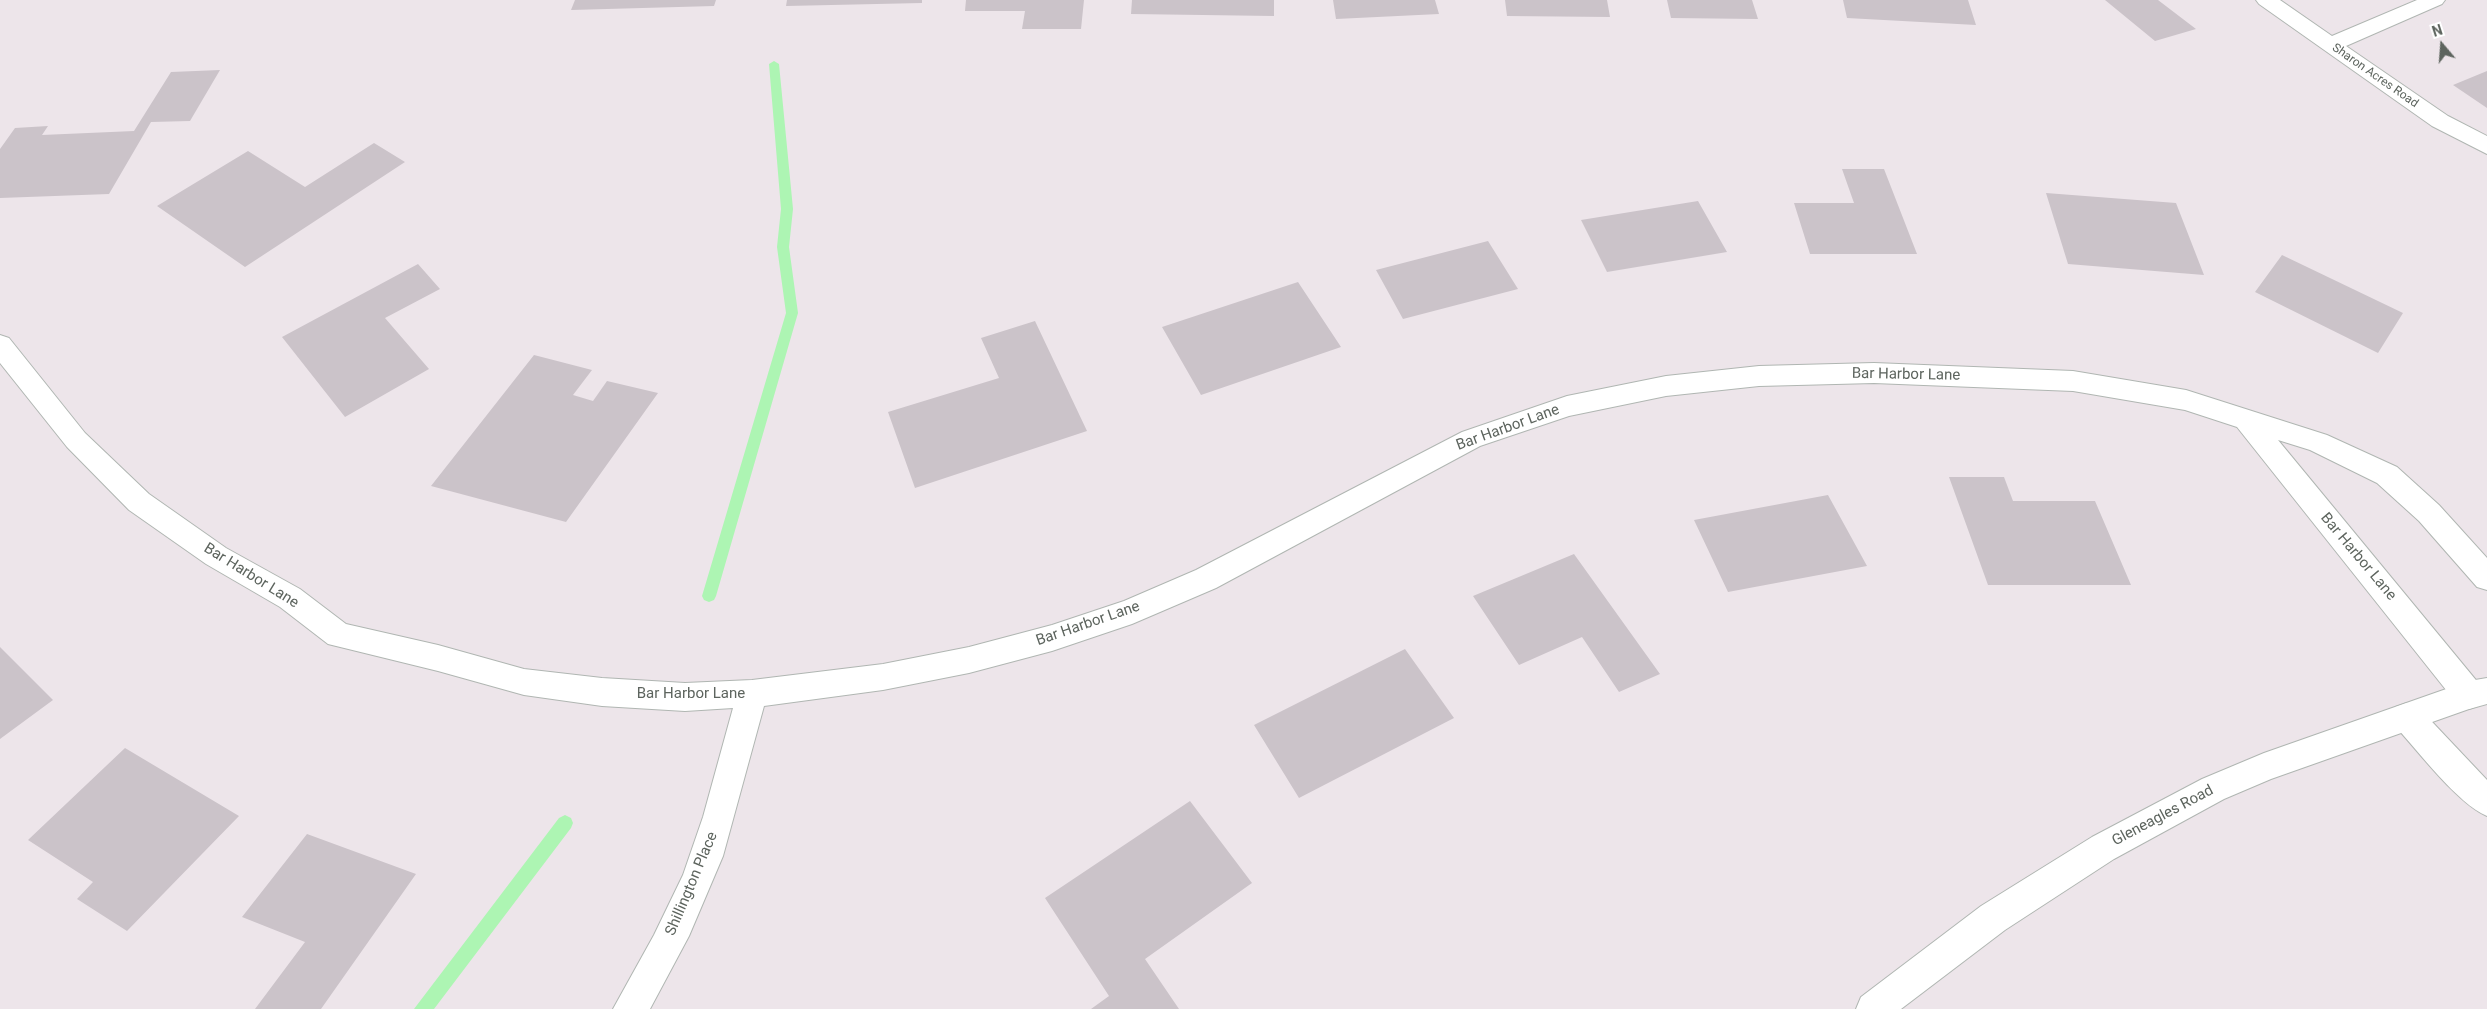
<!DOCTYPE html>
<style>
body{margin:0}
#map{position:relative;width:2487px;height:1009px;overflow:hidden;background:#ede5ea;font-family:Roboto,sans-serif}
canvas{display:block}
.north{position:absolute;left:2417px;top:20px;width:50px;height:50px;-webkit-text-stroke:4px #fff;paint-order:stroke;rotate:342deg;font-size:14px;font-weight:700;line-height:20px;text-align:center;color:#5d645e}
.north::after{content:'';display:block;margin:auto;width:18px;height:22px;background:#5d645e;clip-path:polygon(50% 0,100% 100%,50% 72%,0 100%)}
</style>
<div id="map">
<canvas width="2487" height="1009"></canvas>
<div class="north">N</div>
</div>
<script>
const context = document.querySelector('canvas').getContext('2d');
context.lineJoin = 'round';
function fill(path, color) {
  context.fillStyle = color;
  context.fill(path, 'evenodd');
}
function stroke(path, color, width, dash) {
  context.strokeStyle = color;
  context.lineWidth = width;
  context.lineCap = dash ? 'butt' : 'round';
  context.setLineDash(dash || []);
  context.stroke(path);
}
function drawText(font, color, halo, rows, align = 'center') {
  context.font = font + ' Roboto,sans-serif';
  context.lineWidth = 4;
  context.setLineDash([]);
  context.textBaseline = 'middle';
  context.strokeStyle = halo;
  context.fillStyle = color;
  for (const [text, x, y, turn = 0] of rows) {
    context.save();
    context.translate(x, y);
    context.rotate((+turn || 0) * Math.PI / 180);
    context.textAlign = isNaN(turn) ? turn : align;
    if (halo) context.strokeText(text, 0, 0);
    context.fillText(text, 0, 0);
    context.restore();
  }
}
const stream = new Path2D(`
 M774 61 779 64 793 209 789 247 798 313 716 596 714 600 709 602 704 600 702 596 786 313 777 247 781 209 769 64Z
 M565 815 571 818 573 823 571 828 434 1009H414L559 818Z`);
const building = new Path2D(`
 M575 0H716L714 6 571 10Z
 M787 0H922V3L786 6Z
 M966 0H1084L1081 29H1022L1025 11H965Z
 M1132 0H1274V16L1131 14Z
 M1333 0H1435L1439 14 1336 19Z
 M1505 0H1607L1610 17 1507 16Z
 M1667 0H1752L1758 19 1671 18Z
 M1843 0H1968L1976 25 1847 18Z
 M2105 0H2158L2196 29 2155 41Z
 M220 70 190 121 151 122 109 194 0 198V149L15 128 48 126 42 135 134 131 171 72Z
 M2487 71V108L2453 85Z
 M374 143 405 162 245 267 157 206 248 151 305 187Z
 M1842 169H1884L1917 254H1810L1794 203H1854Z
 M2046 193 2176 203 2204 275 2068 264Z
 M1698 201 1727 252 1607 272 1581 220Z
 M1488 241 1518 289 1403 319 1376 270Z
 M2282 255 2403 313 2378 353 2255 292Z
 M418 264 440 289 385 318 429 369 345 417 282 337Z
 M1298 282 1341 347 1201 395 1162 327Z
 M1035 321 1087 431 915 488 888 412 999 378 981 338Z
 M534 355 592 370 573 395 593 401 607 381 658 393 566 522 431 486Z
 M1949 477H2004L2013 501H2095L2131 585H1988Z
 M1828 495 1867 566 1728 592 1694 520Z
 M1574 554 1660 674 1619 692 1582 637 1519 665 1473 596Z
 M0 647 53 700 0 739Z
 M1405 649 1454 718 1299 798 1254 725Z
 M125 748 239 816 127 931 77 899 93 882 28 840Z
 M1190 801 1252 883 1145 959 1179 1009H1091L1109 996 1045 898Z
 M307 834 416 874 321 1009H255L305 942 242 917Z`);
const service = new Path2D(`
 M2407 703 2418 707 2487 780V816C2458 804 2418 751 2396 727L2392 717 2396 707Z`);
const minor = new Path2D(`
 M2256 0H2280L2332 36 2417 0H2445L2442 4 2346 46 2448 116 2487 136V154L2432 126 2259 4Z
 M0 335 9 338 85 433 149 494 226 548 300 589 346 624 438 645 524 669 602 678 685 683 752 680 883 664 969 647 1052 625 1124 601 1196 570 1462 432 1567 396 1666 376 1759 366 1874 363 2073 371 2186 390 2327 435 2397 467 2439 505 2487 558V590L2477 587 2419 521 2377 483 2310 450 2278 440 2480 685 2484 695 2480 705 2469 709 2458 705 2237 427 2185 410 2073 391 1874 383 1759 386 1666 396 1569 416 1480 446 1216 588 1132 624 1052 651 969 673 883 690 764 706 723 856 689 936 650 1009H613L654 935 683 875 703 817 733 708 685 711 602 706 524 695 438 671 328 644 280 607 206 564 129 510 67 447 0 363Z`);
const tertiary = new Path2D(`
 M2487 678V704L2469 709 2271 779 2224 799 2114 859 2005 930 1901 1009H1856L1861 997 1981 906 2092 837 2202 779 2264 753 2469 681Z`);
const farStreetnames = [
 ["Sharon Acres Road",2375,76,35]
];
const streetNames = [
 ["Bar Harbor Lane",1906,375,1],
 ["Bar Harbor Lane",1508,428,-20],
 ["Bar Harbor Lane",2358,557,50],
 ["Bar Harbor Lane",251,576,32],
 ["Bar Harbor Lane",1088,624,-19],
 ["Bar Harbor Lane",691,694],
 ["Gleneagles Road",2163,816,-28],
 ["Shillington Place",692,884,-67]
];
fill(stream, '#adf5b3');
fill(building, '#cbc3c9');
stroke(service, '#b0b6b2', 2);
stroke(minor, '#b0b6b2', 2);
stroke(tertiary, '#b0b6b2', 2);
fill(service, '#fff');
fill(minor, '#fff');
fill(tertiary, '#fff');
drawText('12px', '#5d645e', '#fff', farStreetnames);
drawText('15px', '#5d645e', '#fff', streetNames);
</script>
